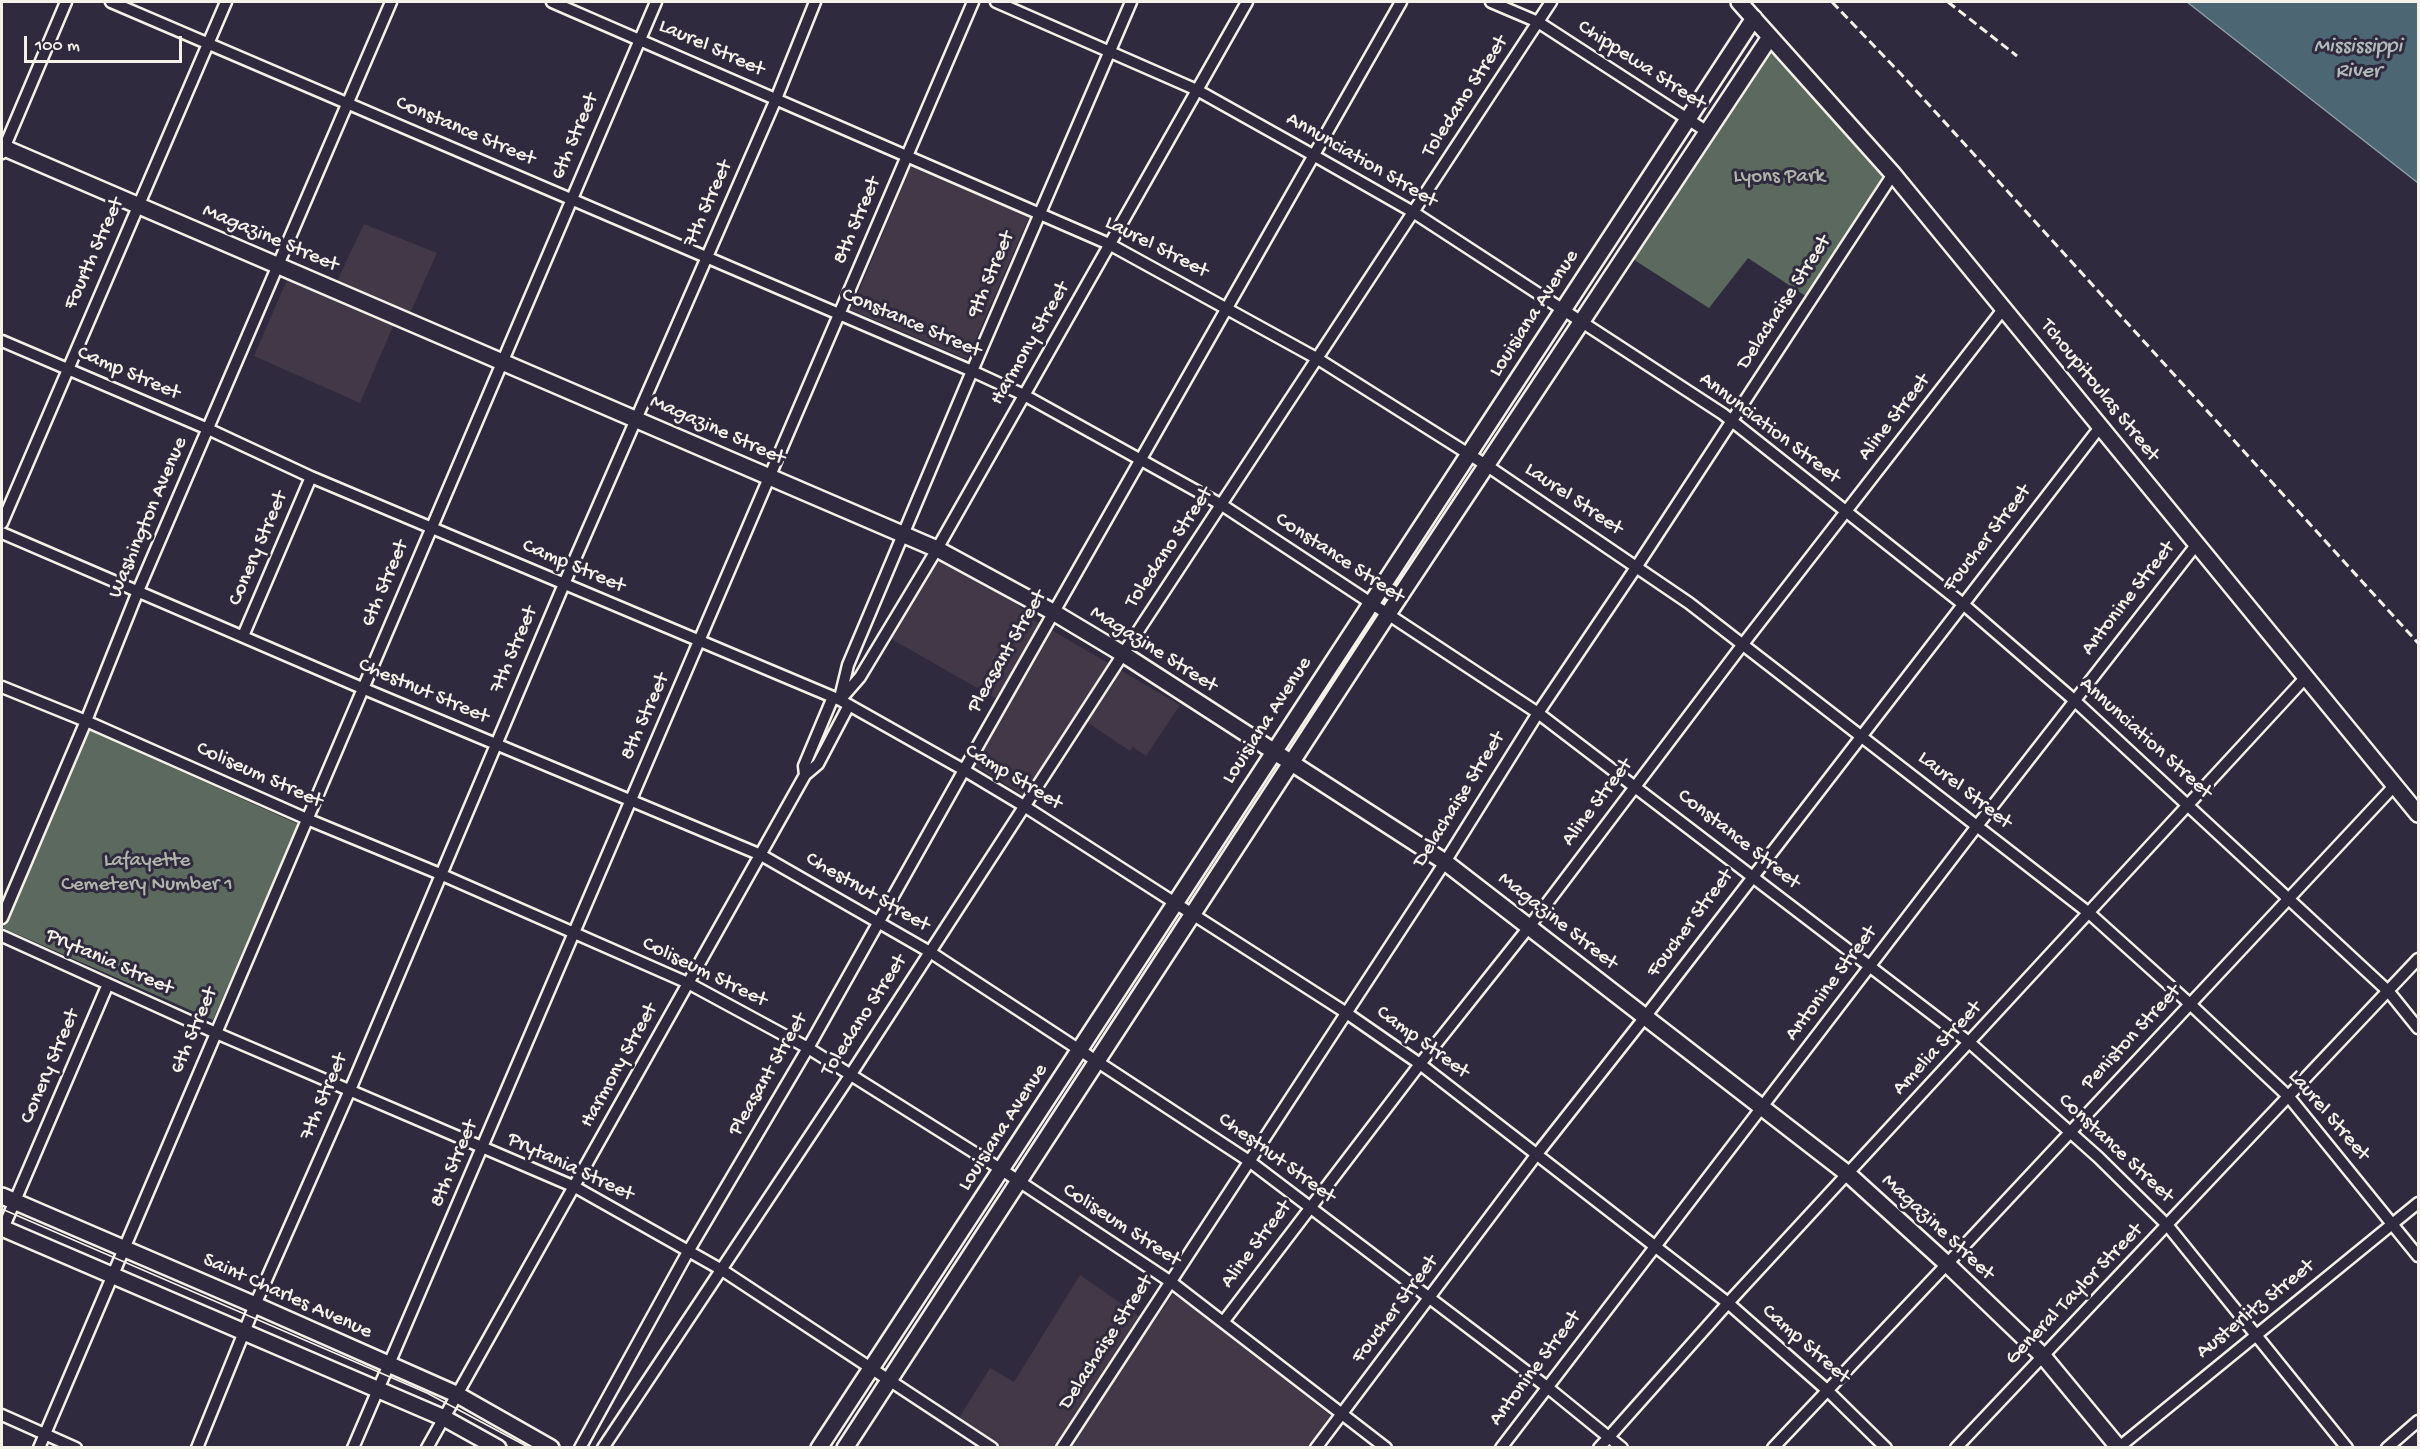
<!DOCTYPE html>
<style>
body{margin:0}
#map{position:relative;width:2420px;height:1449px;overflow:hidden;background:#2f2a3d;font-family:"Gochi Hand",sans-serif}
canvas{display:block}
.frame{position:absolute;inset:0;border:3px solid #f4f1e8;pointer-events:none}
.scale{position:absolute;left:24px;top:36px;width:158px;height:27px;box-sizing:border-box;border:3px solid #f4f1e8;border-top:0;padding-left:8px;font-size:18px;line-height:21px;white-space:nowrap;color:#f4f1e8;-webkit-text-stroke:4px #2f2a3d;paint-order:stroke}
</style>
<div id="map">
<canvas width="2420" height="1449"></canvas>
<div class="frame"></div>
<div class="scale">100 m</div>
</div>
<script>
const context = document.querySelector('canvas').getContext('2d');
context.lineJoin = 'round';
function fill(path, color) {
  context.fillStyle = color;
  context.fill(path, 'evenodd');
}
function stroke(path, color, width, dash) {
  context.strokeStyle = color;
  context.lineWidth = width;
  context.lineCap = dash ? 'butt' : 'round';
  context.setLineDash(dash || []);
  context.stroke(path);
}
function drawText(font, color, halo, rows, align = 'center') {
  context.font = font + ' "Gochi Hand",sans-serif';
  context.lineWidth = 6;
  context.setLineDash([]);
  context.textBaseline = 'middle';
  context.strokeStyle = halo;
  context.fillStyle = color;
  for (const [text, x, y, turn = 0] of rows) {
    context.save();
    context.translate(x, y);
    context.rotate((+turn || 0) * Math.PI / 180);
    context.textAlign = isNaN(turn) ? turn : align;
    if (halo) context.strokeText(text, 0, 0);
    context.fillText(text, 0, 0);
    context.restore();
  }
}
const built = new Path2D(`
 M911 166 1029 217 967 359 851 310Z
 M364 224 437 253 410 313 400 310 360 403 254 356 287 280 329 298Z
 M934 558 1013 601 1036 621 1180 705 1146 756 1133 747 1130 751 1076 715 1026 797 973 764 1007 705 888 637Z
 M1080 1275 1152 1325 1173 1294 1215 1322 1332 1417 1309 1448 1003 1447 959 1418 990 1368 1014 1382Z`);
const green = new Path2D(`
 M1770 37 1893 174 1810 299 1748 258 1709 308 1625 254Z
 M89 730 298 824 213 1020 3 928Z`);
const water = new Path2D(`
 M2187 2H2418V183Z`);
const street = new Path2D(`
 M111 2 972 371 1024 395 1222 505 1538 713 1970 1043 2098 1157 2168 1226 2347 1448
 M552 2 1109 244 1318 359 1486 465 1689 603 2089 913 2190 1004 2289 1097 2418 1256
 M996 2 1197 90 1313 155 1413 212 1723 414 1963 604 2074 700 2389 992 2418 1028
 M1491 2 1538 22 1706 131
 M2 153 66 2
 M2 341 208 429 311 477 840 700 964 770 1024 806 1345 1012 1420 1064 1728 1303 1828 1391 1886 1448
 M2 523 226 2
 M2 533 362 688 761 855 930 952 1249 1161 1547 1387 1622 1448
 M243 636 311 477
 M2 687 86 721 307 819 440 874 688 983 808 1048 1002 1170 1171 1282 1386 1448
 M840 698 848 665 972 371 1131 2
 M840 700 860 677 937 549 1247 2
 M805 775 818 764 849 705
 M2 918 86 721 138 591 391 2
 M2 936 216 1033 575 1187 722 1270 992 1448
 M2 1231 108 984
 M1224 1321 1420 1064 1529 927 1743 644 2004 308
 M2 1415 76 1448
 M39 1448 656 2
 M197 1448 255 1305 350 1090 564 584 776 99 815 2
 M353 1448 973 2
 M427 1448 805 775 804 766 833 697
 M580 1448 689 1250 808 1048 964 770 1401 2
 M603 1448 851 1074 1123 654 1551 2
 M1062 1448 1445 862 1538 713 1637 566 1893 174
 M1316 1448 1537 1154 1645 1017 2100 427
 M1501 1448 1977 826 2196 545
 M1599 1448 1728 1303 2306 677
 M1773 1448 1947 1264 2395 785
 M1956 1448 2418 959
 M2118 1448 2418 1203
 M2387 1448 2418 1421`);
const secondary = new Path2D(`
 M1739 2 1893 174 2418 814
 M2 147 937 549 1053 612 1123 654 1445 862 1848 1174 1947 1264 2043 1356 2119 1448
 M2 1196 255 1305 456 1394 551 1448
 M2 1228 444 1418 498 1448
 M819 1448 1754 18
 M845 1448 1388 614 1770 37`);
const tram = new Path2D(`
 M2 1209 427 1393 530 1448`);
const rail = new Path2D(`
 M1832 2 1900 73 2418 643
 M1948 2 2017 56`);
const streetNames = [
 ["Laurel Street",711,49,24],
 ["Chippewa Street",1641,66,33],
 ["Toledano Street",1466,97,-57],
 ["Constance Street",465,132,23],
 ["6th Street",576,137,-67],
 ["Annunciation Street",1361,161,30],
 ["7th Street",709,204,-66],
 ["8th Street",858,221,-67],
 ["Magazine Street",270,239,23],
 ["Laurel Street",1156,248,27],
 ["Fourth Street",95,254,-66],
 ["9th Street",992,275,-67],
 ["Delachaise Street",1785,303,-57],
 ["Louisiana Avenue",1535,314,-57],
 ["Constance Street",911,324,23],
 ["Harmony Street",1031,344,-60],
 ["Camp Street",128,374,23],
 ["Tchoupitoulas Street",2099,391,51],
 ["Aline Street",1895,418,-52],
 ["Annunciation Street",1769,429,37],
 ["Magazine Street",717,431,24],
 ["Laurel Street",1573,500,34],
 ["Washington Avenue",149,518,-67],
 ["Foucher Street",1988,539,-52],
 ["Toledano Street",1170,548,-56],
 ["Conery Street",259,549,-67],
 ["Constance Street",1339,559,33],
 ["Camp Street",573,567,23],
 ["6th Street",386,584,-67],
 ["Antonine Street",2129,599,-52],
 ["7th Street",515,650,-67],
 ["Magazine Street",1153,650,32],
 ["Pleasant Street",1008,652,-60],
 ["Chestnut Street",423,692,23],
 ["8th Street",646,717,-66],
 ["Louisiana Avenue",1268,721,-57],
 ["Annunciation Street",2145,739,42],
 ["Coliseum Street",259,776,24],
 ["Camp Street",1013,778,31],
 ["Laurel Street",1964,791,38],
 ["Delachaise Street",1460,800,-58],
 ["Aline Street",1598,803,-53],
 ["Constance Street",1738,840,38],
 ["Chestnut Street",867,893,30],
 ["Magazine Street",1557,922,38],
 ["Foucher Street",1691,924,-53],
 ["Prytania Street",109,963,24],
 ["Coliseum Street",704,973,26],
 ["Antonine Street",1832,984,-53],
 ["Toledano Street",865,1016,-57],
 ["6th Street",195,1031,-67],
 ["Peniston Street",2132,1038,-47],
 ["Camp Street",1422,1043,36],
 ["Amelia Street",1938,1049,-47],
 ["Harmony Street",620,1066,-61],
 ["Conery Street",51,1067,-67],
 ["Pleasant Street",769,1075,-60],
 ["7th Street",325,1097,-67],
 ["Laurel Street",2328,1116,49],
 ["Louisiana Avenue",1004,1128,-57],
 ["Constance Street",2115,1149,43],
 ["Chestnut Street",1276,1159,36],
 ["8th Street",455,1164,-67],
 ["Prytania Street",570,1168,25],
 ["Coliseum Street",1121,1226,33],
 ["Magazine Street",1937,1228,43],
 ["Aline Street",1257,1245,-53],
 ["General Taylor Street",2075,1295,-46],
 ["Saint Charles Avenue",287,1297,24],
 ["Foucher Street",1396,1310,-53],
 ["Austerlitz Street",2256,1310,-39],
 ["Delachaise Street",1107,1343,-57],
 ["Camp Street",1805,1345,41],
 ["Antonine Street",1536,1369,-53]
];
const parkNames = [
 ["Lyons Park",1779,178],
 ["Lafayette",147,862],
 ["Cemetery Number 1",147,886]
];
const waterNames = [
 ["Mississippi",2358,48],
 ["River",2358,73]
];
fill(built, '#423848');
fill(green, '#5c695f');
fill(water, '#4c6674');
stroke(water, '#8f9ea2', 1.5);
stroke(street, '#f4f1e8', 15);
stroke(secondary, '#f4f1e8', 20);
stroke(street, '#2f2a3d', 10);
stroke(secondary, '#2f2a3d', 15);
stroke(tram, '#f4f1e8', 1.5);
stroke(rail, '#f4f1e8', 3, [9, 4.5]);
drawText('21px', '#f4f1e8', '#2f2a3d', streetNames);
drawText('21px', '#b0b4aa', '#2f2a3d', parkNames);
drawText('italic 22px', '#b1b9ba', '#2f2a3d', waterNames);
</script>
